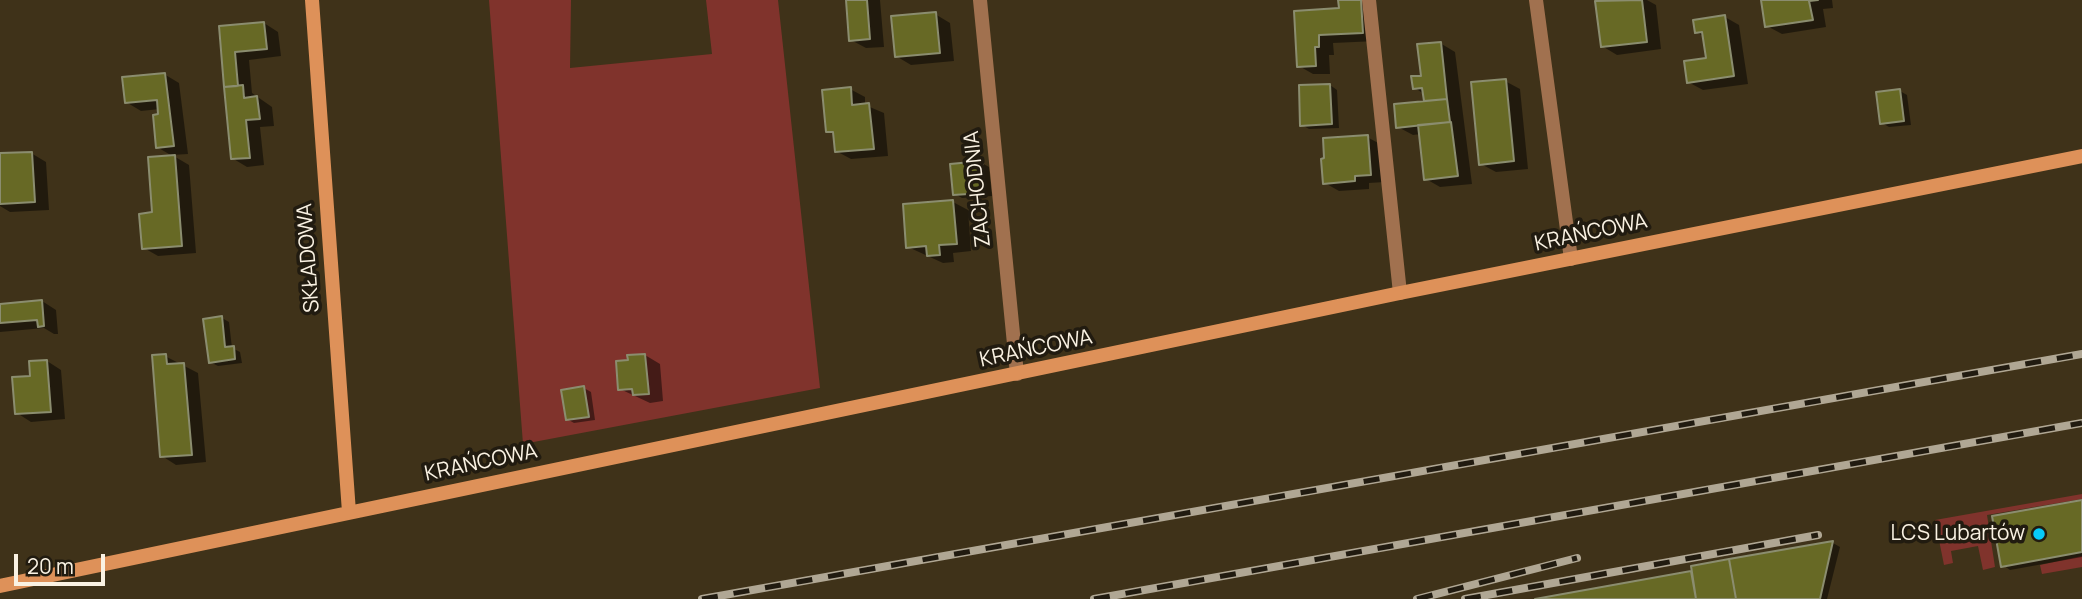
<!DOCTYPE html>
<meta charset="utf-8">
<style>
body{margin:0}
#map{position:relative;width:2082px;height:599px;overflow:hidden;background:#3f3219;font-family:Manrope,sans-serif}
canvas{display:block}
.scale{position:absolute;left:14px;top:554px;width:91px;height:32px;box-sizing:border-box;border:4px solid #faf2e3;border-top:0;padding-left:9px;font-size:21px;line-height:24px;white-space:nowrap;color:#faf2e3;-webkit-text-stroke:5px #211b10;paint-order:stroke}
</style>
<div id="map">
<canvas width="2082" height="599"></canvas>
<div class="scale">20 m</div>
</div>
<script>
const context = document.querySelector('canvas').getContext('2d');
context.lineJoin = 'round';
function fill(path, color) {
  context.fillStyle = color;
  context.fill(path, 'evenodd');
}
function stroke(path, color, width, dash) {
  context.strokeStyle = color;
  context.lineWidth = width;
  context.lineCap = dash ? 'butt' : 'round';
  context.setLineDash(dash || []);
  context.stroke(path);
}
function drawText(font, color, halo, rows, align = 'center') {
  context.font = font + ' Manrope,sans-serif';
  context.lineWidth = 7;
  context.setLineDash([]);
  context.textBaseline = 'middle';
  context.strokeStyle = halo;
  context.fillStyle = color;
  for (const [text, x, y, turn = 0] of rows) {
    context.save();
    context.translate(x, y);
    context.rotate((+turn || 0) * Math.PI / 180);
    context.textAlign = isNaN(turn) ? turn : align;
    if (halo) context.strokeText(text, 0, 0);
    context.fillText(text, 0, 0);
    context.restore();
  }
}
const green = new Path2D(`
 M489 0H571L570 68 712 54 706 0H778L820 388 523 444Z
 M2082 494V499L1987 515 1995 567 1983 570 1978 546 1951 551 1953 563 1944 565 1935 520Z
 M2082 556V567L2042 574 2040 565Z`);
const shadow = new Path2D(`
 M848 0H880L884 47 866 48 851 40Z
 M1338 0H1375L1377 41 1333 43 1334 55H1329L1330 74H1313L1299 66 1296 13 1341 10Z
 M1614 0H1647L1656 5 1661 49 1617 55 1602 46 1597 2Z
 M1763 0H1832L1833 8 1823 9 1826 27 1782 34 1767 26Z
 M935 14 950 23 954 61 911 65 896 56Z
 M1725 17 1739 25 1748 84 1703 90 1688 82 1708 59 1705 37 1696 32Z
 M264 23 278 32 281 56 249 60 252 93 272 107 274 126 260 127 264 165 247 167 232 158 221 27Z
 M1440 43 1455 52 1472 184 1440 187 1426 179 1421 134 1413 135 1398 127 1426 103 1424 94 1415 88Z
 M164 74 179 83 188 154 172 155 189 165 196 253 158 256 144 248 174 157 157 147 160 109 141 111 126 102Z
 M1505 81 1520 89 1528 169 1496 172 1481 164Z
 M1330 85 1337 90 1339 128 1309 129 1302 125Z
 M850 89 865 97V105L884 113 888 156 851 159 836 151 835 135 828 131Z
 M1900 91 1907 95 1911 125 1889 127 1882 123Z
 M1367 137 1382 145 1385 182 1369 183V189L1339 191 1325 183Z
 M31 153 46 162 49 210 10 212 0 206V155Z
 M982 163 989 167 992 196 962 198 955 194Z
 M953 202 968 210 971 251 953 253 954 262 943 263 908 247Z
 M42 301 56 310 58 334H54L44 328 0 332V305Z
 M222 318 229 322 232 348 240 352 242 363 218 366 210 362Z
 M645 355 660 364 663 401 650 403 620 389 630 361Z
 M165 356 198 373 206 462 176 465 162 456Z
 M47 361 61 370 65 419 31 422 17 413 32 377Z
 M584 388 591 392 595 420 574 423 567 419Z
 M2082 502V557L2010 570 2003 565Z
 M1833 543 1840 547 1827 599H1545L1693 572V568Z`);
const building = new Path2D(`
 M846 0H867L870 39 849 41Z
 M1338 0H1361L1363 33 1319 35V47H1315L1316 66 1297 67 1294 11 1339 8Z
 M1642 0 1647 42 1601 47 1595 1Z
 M1761 0H1818L1809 1 1813 20 1765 27Z
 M936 12 940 53 895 57 891 16Z
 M1725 15 1734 76 1687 83 1684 61 1706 58 1702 32 1695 33 1693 20Z
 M264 22 267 49 235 52 238 86 224 87 219 26Z
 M1441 42 1447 99 1424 101 1422 88 1413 89 1411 76H1421L1417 44Z
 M165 73 174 146 156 148 153 115 158 114 157 100 125 103 122 77Z
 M1506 79 1514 161 1479 165 1471 82Z
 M1330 84 1332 124 1300 126 1299 85Z
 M243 85 244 98 257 96 260 119 246 120 250 158 231 159 224 87Z
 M851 87 852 105 869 103 874 149 835 152 833 132H826L822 90Z
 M1900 89 1904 121 1880 124 1876 92Z
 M1447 99 1450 122 1396 128 1394 104Z
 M1451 122 1458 176 1424 180 1418 125Z
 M1368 135 1371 175 1355 176V181L1323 184 1321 159 1324 158 1323 138Z
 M32 152 35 202 0 204V153Z
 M175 155 182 246 142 249 139 214 152 212 148 157Z
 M982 161 985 193 953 195 950 164Z
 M953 200 957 244 939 245 940 255 927 256 926 246 906 248 903 204Z
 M42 300 44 326 38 327 37 320 0 323V304Z
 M222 316 225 347 234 346 235 359 209 363 203 319Z
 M166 354 167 364 184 363 192 455 160 457 152 355Z
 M645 354 649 394 633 395 632 389 618 390 616 361 628 360 627 355Z
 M47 360 51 412 15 414 12 377 30 376 29 361Z
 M584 386 589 417 566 420 561 390Z
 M2082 500V552L2001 567 1992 516Z
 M1833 541 1820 599H1736L1729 559Z
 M1729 559 1736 599H1696L1691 566Z
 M1691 571 1696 599H1535Z`);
const street = new Path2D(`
 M980 0 1017 374
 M1369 0 1400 293
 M1536 0 1571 259`);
const secondary = new Path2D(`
 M312 0 349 512
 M0 586 1400 293 2082 156`);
const rail = new Path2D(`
 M702 599 2082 354
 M1094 599 2082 423
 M1417 599 1577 558
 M1465 599 1818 535`);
const markers = [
 [2039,534,7,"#07cbf9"]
];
const streetNames = [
 ["ZACHODNIA",978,189,-96],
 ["KRAŃCOWA",1591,233,-12],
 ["SKŁADOWA",309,258,-94],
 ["KRAŃCOWA",1036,349,-12],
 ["KRAŃCOWA",481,463,-12]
];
const poiNames = [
 ["LCS Lubartów",2025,534]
];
fill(green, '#80332c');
fill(shadow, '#0007');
fill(building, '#676925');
stroke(building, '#8b8d6f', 2);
stroke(street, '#a1714f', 14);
stroke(secondary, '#de9159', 14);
stroke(rail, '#b0a794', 8);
stroke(rail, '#211b10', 5, [16]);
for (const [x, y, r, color] of markers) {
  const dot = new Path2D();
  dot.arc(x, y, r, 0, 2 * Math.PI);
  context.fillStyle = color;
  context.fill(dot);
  stroke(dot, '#211b10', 2.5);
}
drawText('21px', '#faf2e3', '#211b10', streetNames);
drawText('21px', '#faf2e3', '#211b10', poiNames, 'right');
</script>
